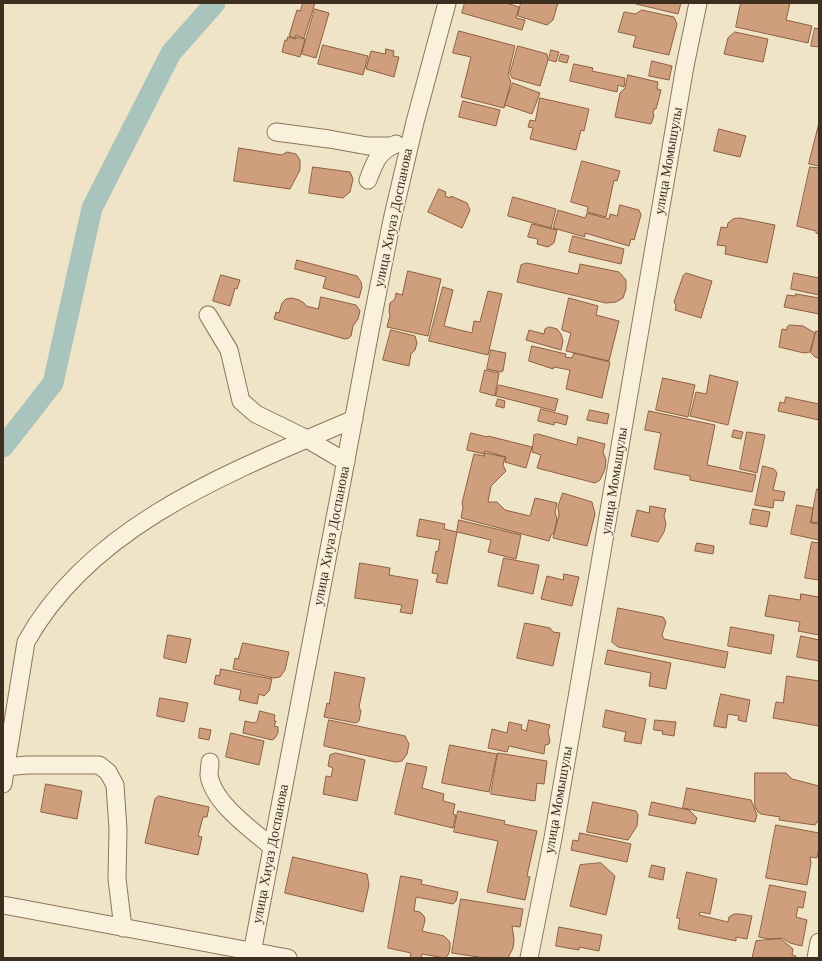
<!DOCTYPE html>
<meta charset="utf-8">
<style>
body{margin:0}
#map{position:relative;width:822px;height:961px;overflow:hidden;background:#f0e4c8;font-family:Georgia,serif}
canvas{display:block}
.frame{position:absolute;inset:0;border:4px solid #3d2e20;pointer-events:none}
</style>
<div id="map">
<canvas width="822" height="961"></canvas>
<div class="frame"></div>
</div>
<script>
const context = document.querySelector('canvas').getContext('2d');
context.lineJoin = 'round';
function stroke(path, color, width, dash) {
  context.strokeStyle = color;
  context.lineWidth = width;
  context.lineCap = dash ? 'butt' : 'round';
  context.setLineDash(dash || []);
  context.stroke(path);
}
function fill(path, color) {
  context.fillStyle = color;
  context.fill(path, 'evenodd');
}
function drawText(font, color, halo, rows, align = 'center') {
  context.font = font + ' Georgia,serif';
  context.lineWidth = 3;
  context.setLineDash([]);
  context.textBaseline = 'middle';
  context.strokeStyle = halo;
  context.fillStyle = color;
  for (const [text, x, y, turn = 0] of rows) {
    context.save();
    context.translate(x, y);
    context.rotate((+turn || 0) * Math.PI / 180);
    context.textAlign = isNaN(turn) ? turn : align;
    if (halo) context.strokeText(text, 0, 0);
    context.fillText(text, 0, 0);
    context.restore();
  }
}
const canal = new Path2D(`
 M3 447 53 383 92 208 171 53 215 3`);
const building = new Path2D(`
 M303 3H315L304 38 296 35 295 38 289 36 297 10 300 11Z
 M465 3H506L519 7 516 18 525 20 522 30 462 13Z
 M521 3H558L553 20 547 25 518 16Z
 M636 3H681L678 14 636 4Z
 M741 3H790L786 20 812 26 808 43 736 27Z
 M315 9 329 13 316 58 302 54Z
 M642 10 674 17 677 24 669 55 633 47 636 36 618 32 624 12 635 14Z
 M815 28 819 29V47L811 46Z
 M459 31 515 46 508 75 511 82 504 108 461 97 471 57 453 53Z
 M735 32 768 39 763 62 724 54 728 38Z
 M288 37 296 39V37L305 39 300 57 282 52 285 40H287Z
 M323 45 368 56 363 75 318 64Z
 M518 46 547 54 548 60 540 86 512 78 510 74Z
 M386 49 394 51 393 56 399 57 394 77 366 69 371 51 385 54Z
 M551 50 559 52 556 62 549 60Z
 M561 54 569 56 567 63 559 61Z
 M652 61 672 66 669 80 649 76Z
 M574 64 593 68 592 71 625 78 624 87 618 85 617 92 570 81Z
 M628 75 658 82 657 89 661 90 656 109H654L653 113 654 116 651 124 615 117 620 93 625 88Z
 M513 83 540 93 532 114 505 105Z
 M540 98 589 109 584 131 581 130 576 150 530 139 533 128 528 127 530 120 535 121Z
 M463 101 500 110 496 126 459 117Z
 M819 123V166L809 164Z
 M719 129 746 136 740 157 714 151Z
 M239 148 282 155 287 152 296 154 300 160V170L290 189 234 181Z
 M582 161 620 171 617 181 614 180 606 217 587 212 588 207 571 202Z
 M313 167 350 172 353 179 350 192 343 198 309 193Z
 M810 167 819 168V234L816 233V231L797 226Z
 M439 189 446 192 445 196 450 198 451 196 467 203 470 210 462 228 428 212Z
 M513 197 556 209 551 228 508 216Z
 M620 205 639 210 641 215 634 240 631 239 629 246 585 233V237L553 228 558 210 585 218 587 213 609 219 610 214 617 216Z
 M740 218 775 225 767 263 725 254 726 246 717 245 721 227 727 228 728 223 733 219Z
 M532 224 557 230 554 243 548 247 537 244 538 239 528 237Z
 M573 236 624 249 621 264 569 252Z
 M297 260 357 276 361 282 362 287 359 298 323 288 326 277 295 269Z
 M527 263 578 274 580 264 619 272 626 280V289L623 298 616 302 606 303 517 282 521 265Z
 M408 271 441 279 428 336 387 327 390 315 389 312 390 303 395 299 396 293 402 295Z
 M686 273 712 281 701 318 675 310 676 305 674 302 683 276Z
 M794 273 819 278V295L791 289Z
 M221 275 240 280 237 289 235 288 230 306 213 301Z
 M443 287 453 290 444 326 472 333 474 321 480 322 488 291 502 294 488 355 429 341Z
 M796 294 819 298V314L784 307 787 295 795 296Z
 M321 297 356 305 360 311 358 319 353 326 351 336 349 338 345 339 274 319 276 312 279 313 282 303 286 299 292 298 299 300 304 303 306 306 318 309Z
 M569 298 598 306 596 315 619 321 609 361 566 351 571 333 562 330Z
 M790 325 803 326 815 333 810 352 804 353 779 347 782 329 787 330V327Z
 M550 327 557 329 561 334 563 341 561 350 526 340 529 330 544 334 545 329Z
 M391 330 415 336 417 343 415 350 411 354 409 366 383 360Z
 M816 331 819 332V358L815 357 811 353Z
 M532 346 566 354 565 357 572 358 574 353 610 362 602 398 566 389 570 370 554 367 553 369 529 361Z
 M491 350 506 353 503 371 501 372 487 369Z
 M485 370 499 373 495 396 480 392Z
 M710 375 738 382 728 425 690 416 696 392 706 394Z
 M663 378 695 385 688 417 656 410Z
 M499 385 558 399 555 411 496 396Z
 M786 397 819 404V420L778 411 780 402 784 403Z
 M498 399 505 401 504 408 496 406Z
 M541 409 568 416 566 425 555 422 554 425 538 421Z
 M590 410 609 414 607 424 587 420Z
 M649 411 715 425 707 465 756 475 752 492 690 480V476L654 469 661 433 645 430Z
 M734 430 743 432 741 439 732 437Z
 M747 432 765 435 757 473 740 469Z
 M471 433 487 437 488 436 532 447 526 468 505 462 506 457 485 451 484 454 467 450Z
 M538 434 577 445 578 437 605 444 603 452 606 460 605 469 600 480 595 483 537 468 541 455 532 452 534 435Z
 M485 453 505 457 503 465 506 471 491 486 488 502H497L505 510 530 516 535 498 557 503 555 512 557 519 554 533 551 535 549 541 461 518 463 507 462 503 474 454 484 456Z
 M763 466 774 469 777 473 773 490 785 492 783 501 774 500 773 508 755 505Z
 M817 489H819V523L811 522Z
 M563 493 592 502 595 514 587 546 553 538 559 515 558 507Z
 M797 505 813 508 811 523 819 524V540L791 534Z
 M650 506 666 509 664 516 666 524 664 532 658 542 631 536 637 510 649 513Z
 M753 509 770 512 767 527 750 524Z
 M420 519 445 524 444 529 457 532 447 584 436 582 438 574 432 573 436 551 438 552 440 540 417 536Z
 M459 520 521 535 516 559 488 552 491 540 457 532Z
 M812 542 819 543V580L805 578Z
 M697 543 714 546 713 554 695 551Z
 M504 558 539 565 533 594 498 586Z
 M360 563 390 568 389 575 418 580 412 614 400 612 402 605 355 598Z
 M564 574 579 577 572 606 541 599 547 576 563 580Z
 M801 594 819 597V635L798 631 800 622 765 616 769 595 800 600Z
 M618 608 663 617 666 622 662 635 664 639 728 652 725 668 618 647 612 642Z
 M525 623 550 628 553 632 560 633 553 666 517 658Z
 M731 627 774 635 771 654 728 646Z
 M168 635 191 639 186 663 164 658Z
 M801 636 819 640V661L797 657Z
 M243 643 289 652 285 670 280 677 274 678 233 669 235 658 238 659Z
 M608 650 671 663 666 689 649 686 651 673 605 664Z
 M221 669 272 679 269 691 264 696 259 694 257 704 239 700 241 690 214 684 216 675 219 676Z
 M335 672 365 678 359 707 361 711 359 721 356 723 324 717 327 703 329 704Z
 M787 676 819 681V726L773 718 776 702 783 703Z
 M721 694 750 700 746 722 738 720 739 716 728 714 726 728 714 726Z
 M160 698 188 703 184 722 157 716Z
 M606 710 646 719 641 744 624 741 626 732 603 727Z
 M260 711 275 715 274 721H276L274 726 278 727V733L275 738 272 740 243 733 245 721 254 723 257 721Z
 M329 720 405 736 409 744 407 754 402 761 395 762 324 746Z
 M529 720 550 725 548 732 550 741 549 744 545 745 544 754 509 746 507 752 488 748 492 729 507 733 509 722 522 725 521 729 526 731Z
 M655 720 676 722 674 736 662 734 663 731 654 730Z
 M200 728 211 730 209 740 199 738Z
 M231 733 264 741 259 765 226 757Z
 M450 745 497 754 489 792 442 783Z
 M336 753 365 760 357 801 323 794 326 776 331 777 333 768 328 766 330 755Z
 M498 753 547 761 544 784 537 783 535 801 491 794Z
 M407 763 427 767 422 788 444 794 443 801 455 804 453 814 456 815 453 828 395 814Z
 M755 773H786L792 779 819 786V819L815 825 779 820 780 817 761 814 758 812 755 807Z
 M46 784 82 791 77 819 41 812Z
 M687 788 751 800 757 815 755 822 683 808Z
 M159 796 209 807 207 817H203L198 836 202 837 198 855 145 843 155 799Z
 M593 802 636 811 638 815 637 826 628 840 587 832Z
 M652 802 689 810 697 818 695 824 649 815Z
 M458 811 505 821 504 824 537 831 527 876 530 877 525 900 487 892 498 841 454 832Z
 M776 825 819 833V847L817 858 810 857 811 863 807 885 766 878Z
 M580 833 631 844 627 862 571 850 573 840 578 841Z
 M293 857 367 874 369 885 363 912 285 893Z
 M601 863 615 876 606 915 570 906 580 865Z
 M652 865 665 868 663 880 649 877Z
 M687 872 717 879 710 914 700 912 699 915 728 922 729 917 734 914H740L752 916 747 939 736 937V941L678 929 680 919 677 918Z
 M401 876 422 880 421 884 458 892 456 901 453 904 416 897 414 911 420 912 424 916 425 921 422 931 444 936 450 942V949L448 955 445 958 422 954 421 958H410L411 953 388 948Z
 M770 885 806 892 803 908 798 907 796 917 807 920 802 946 790 943 782 938 768 939 759 937Z
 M461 899 523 909 520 927 512 926 514 939 513 948 509 956 507 958H485L452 953Z
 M559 927 602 935 599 951 579 947V950L556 946Z
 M781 939 793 949 792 955 796 956 795 958H752L756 941Z`);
const street = new Path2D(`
 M276 132 329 139 368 146H390
 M368 180C374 164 378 151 396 144
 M208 315 229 350 241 401 256 414 307 439 346 462
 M210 762C210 766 209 771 209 775 213 803 252 830 272 847
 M5 767 27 765H99L108 772 115 785 118 829 117 879 123 928
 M3 784 26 642C92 523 235 470 354 419
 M3 905 288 958
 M251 958 343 476 370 331 392 220 415 122 447 3
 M529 958 553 838 685 66 698 3
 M816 958 819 942`);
const streetNames = [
 ["улица Момышулы",669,161,-80],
 ["улица Хиуаз Доспанова",394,218,-78],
 ["улица Момышулы",615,481,-81],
 ["улица Хиуаз Доспанова",332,536,-79],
 ["улица Момышулы",559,800,-80],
 ["улица Хиуаз Доспанова",271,854,-79]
];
stroke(canal, '#a9c4bc', 21);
fill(building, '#cf9f7d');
stroke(building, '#8d5f41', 1);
stroke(street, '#8d765c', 19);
stroke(street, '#faf1dc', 17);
drawText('14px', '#3d2e20', '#f7eed8', streetNames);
</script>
